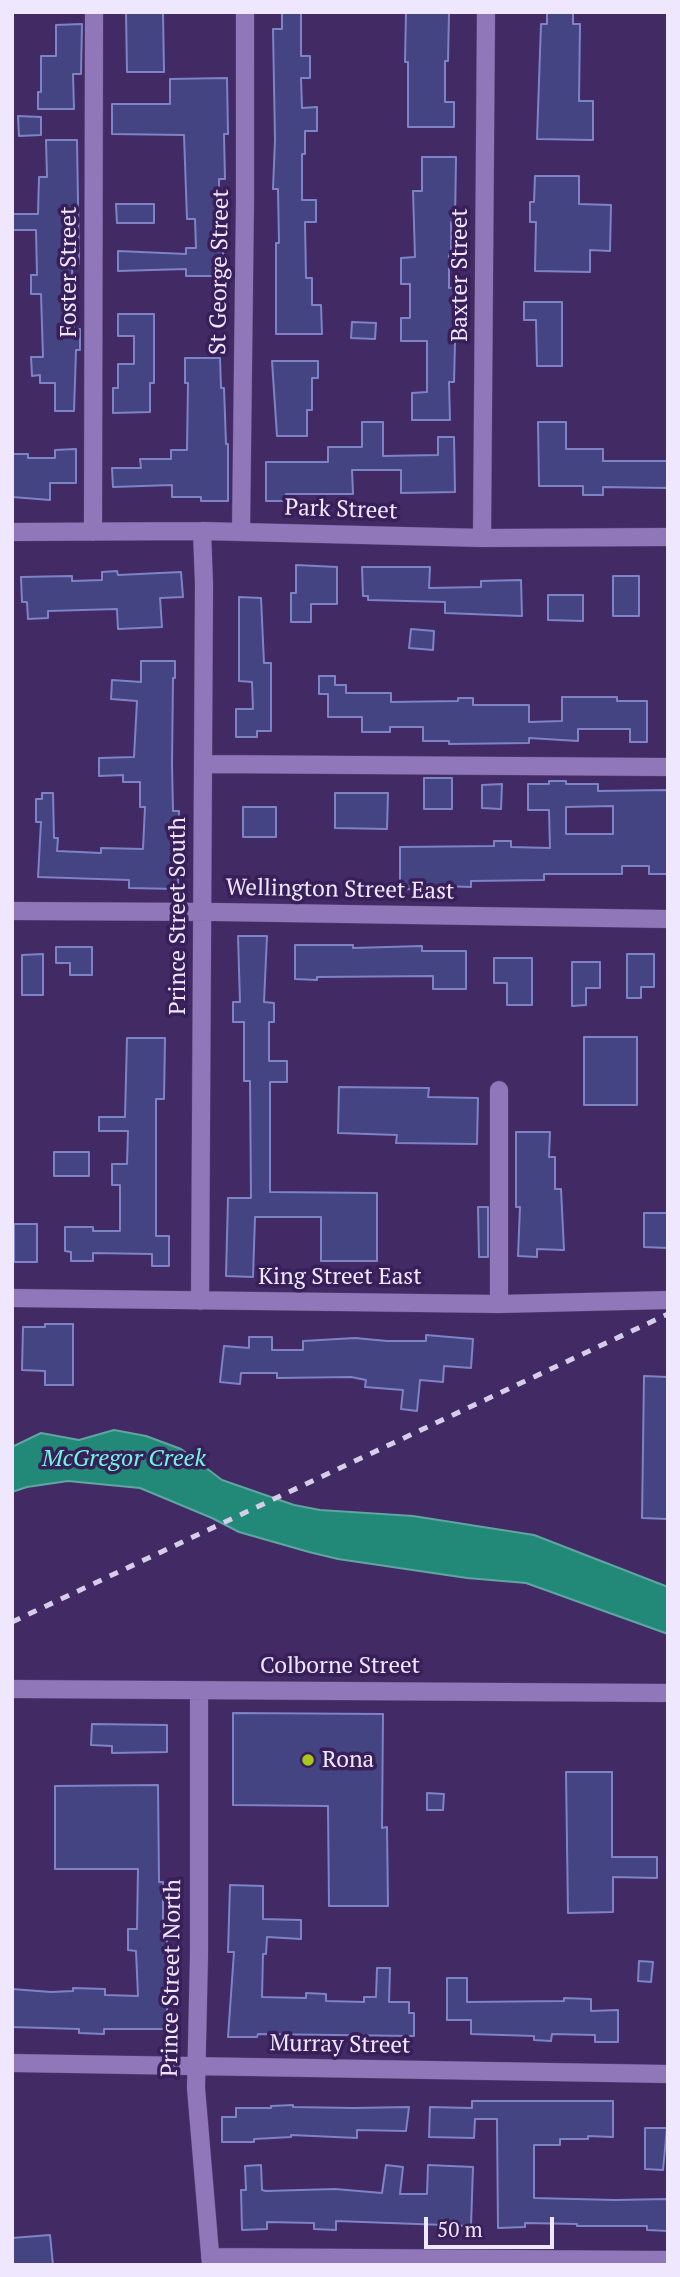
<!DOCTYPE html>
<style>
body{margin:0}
#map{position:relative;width:680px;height:2277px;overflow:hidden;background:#422a65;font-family:"PT Serif",serif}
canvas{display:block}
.frame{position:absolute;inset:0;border:14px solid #eee7fd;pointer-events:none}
.scale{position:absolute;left:424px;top:2217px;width:130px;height:32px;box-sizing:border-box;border:4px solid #eee7fd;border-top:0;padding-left:9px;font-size:21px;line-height:24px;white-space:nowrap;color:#eee7fd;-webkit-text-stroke:5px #381f59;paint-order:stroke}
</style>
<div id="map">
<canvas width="680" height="2277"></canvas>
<div class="frame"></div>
<div class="scale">50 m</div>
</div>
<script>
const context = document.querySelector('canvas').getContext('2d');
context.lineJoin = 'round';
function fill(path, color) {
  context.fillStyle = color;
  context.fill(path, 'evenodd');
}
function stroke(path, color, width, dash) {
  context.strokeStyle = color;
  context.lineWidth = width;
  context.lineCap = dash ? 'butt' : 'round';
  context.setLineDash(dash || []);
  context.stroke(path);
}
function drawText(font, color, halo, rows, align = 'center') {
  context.font = font + ' "PT Serif",serif';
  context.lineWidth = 7;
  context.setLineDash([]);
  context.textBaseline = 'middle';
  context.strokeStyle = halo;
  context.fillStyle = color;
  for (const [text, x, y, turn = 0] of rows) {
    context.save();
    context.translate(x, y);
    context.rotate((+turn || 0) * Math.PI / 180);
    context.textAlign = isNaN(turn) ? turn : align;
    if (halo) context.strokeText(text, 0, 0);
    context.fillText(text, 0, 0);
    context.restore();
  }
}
const water = new Path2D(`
 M114 1430 146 1436 181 1449 222 1480 294 1505 320 1510 413 1516 534 1535 668 1587V1634L526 1583 467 1578 338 1559 309 1552 239 1532 212 1518 140 1488 68 1481 27 1487 12 1492V1447L41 1433 79 1440Z`);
const building = new Path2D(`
 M126 12H163L164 72H127Z
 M282 12H301V56H310V78H301L302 108 317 107V131H305V154H302V200H316V222H305L306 278H312V305H321L322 334H276V243H279L278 189H273L275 140 273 29H282Z
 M406 12H449L448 61H445V102H454V127H408V62H405Z
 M547 12H573V24H580L579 101H593V140L537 139 541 24H547Z
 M82 24 81 74H73L74 109H38V92H41V56H56V25Z
 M227 78 228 134H224L225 179H219V226H222L224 276H186V269L118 271V251L186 254V248H196L195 219H187L184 135 112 134V104H170V79Z
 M18 116 41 117V135L19 136Z
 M46 140H77L79 264H72L73 304 74 329H80V350H76L74 411H55V383H40V375L32 376 31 357H43L41 294H31V275H37L36 230H12V214H38L39 177H47Z
 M422 157H456L455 222H451V254H449V288H453L455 341 454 382H449L450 420H412V393L427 392V341H401V318H410V284H401V258L415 257 413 191H422Z
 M535 176H579V204L611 205 610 251 590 250V272L535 271 536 222H530V202H534Z
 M116 204H154V223H117Z
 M524 302H562V366H537L536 320H524Z
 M118 314H154V383H150V412L113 413V388H118V364H134V336H118Z
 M352 322 376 323 375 339 351 338Z
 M185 358H220L221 388H224L226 444H228V501H201V497H172V485L113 487 112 468H141L140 459H171V450H187L188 383H185Z
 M272 361H318V378H312V410H307V436H277Z
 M362 422H383V456L438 455V437H454L455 492 401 493V470H352L353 494H286V501H266V462H328V447H362Z
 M538 422H566V449H603V461H668V488L603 487V495H583V486H539Z
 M76 449V483H50V500L12 497V454H28V458H55V450Z
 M296 565 337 567V604H311V622H291V593H296Z
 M362 567H430L429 588 481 587V581L521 580 522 616 445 613V602L368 600V596H363Z
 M117 571 118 575 181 572 183 597 160 598 162 627 118 629 117 609 48 611V618L28 619 27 602H22L21 577 72 576V581L102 580V572Z
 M613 576H639V616H613Z
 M548 595H583V621L548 620Z
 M239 597 261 598 264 663H271V731H257V737H236V709H253L252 682 239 681Z
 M411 629 434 631 433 650 409 648Z
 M141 661H175V678H173L172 764 173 811H179L178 889 129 888V880L38 877 41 822H36V799H42V793H53L54 838H58L57 851 101 853V848L143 849 145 807H140V782H123V775L99 776V758L134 757 137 701 111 699 112 680 141 682Z
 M319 676H335V685H346V693H391V702L458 701V698H473V705H529V722L562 721V697H617V701H647V742H630V729H578V741L529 738V743L449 744V741H423V727H390V732H362V717H328V694H319Z
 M424 778H452V809H424Z
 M549 781H566V784H598V791L668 790V874H649V866H622V874H544V880L471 881V887L444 886V890L400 889V847L494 846V841H511V847L550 848 549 810H528V784H549ZM613 806V834H566V807Z
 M502 784 501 809 482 808V785Z
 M335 793H388L387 829 335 828Z
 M243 807H276V837H243Z
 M238 936H267L264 1002 274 1003V1022H269V1061H287V1082H270V1192L377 1193V1261H321V1217H255L253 1277 226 1276 228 1198H251L250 1081H244V1022H233V1002H240Z
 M295 945H353V948L422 946V951H466V989H433V976L317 977V980L295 979Z
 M56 947H92V975H70V963H56Z
 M43 954V995H22V955Z
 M627 954H654V987H641V998H627Z
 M494 958H532V1005H507V983H494Z
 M572 962H600V988H586V1005L572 1006Z
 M584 1037H637V1105H584Z
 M127 1038H165L164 1099H156V1236H169V1266H152V1254L93 1253V1261H71V1252L65 1251V1227H93V1231H120V1185H112V1164H127L128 1131H99V1117H125Z
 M339 1087 429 1088 428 1097 478 1098 477 1144 396 1143 397 1135 338 1133Z
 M516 1132H550L549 1157H555V1189H561L564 1250 537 1249V1257L518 1256 520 1207H516Z
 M54 1152H89V1176H54Z
 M478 1207H488V1257H479Z
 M644 1213H668V1248L644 1247Z
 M14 1224H37V1262H14Z
 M45 1324H73V1385H45V1371L22 1370 23 1327H45Z
 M426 1335 473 1339 471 1368 444 1366 443 1382 420 1380 417 1411 401 1409 403 1390 365 1387 366 1380 351 1377 277 1378V1373H241L240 1384 220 1382 224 1346 249 1348V1337H272V1350H303V1341L355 1338 387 1341H426Z
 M644 1376 668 1377V1519L642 1518Z
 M233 1713 383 1714 382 1828 387 1827 388 1906H329L328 1806 233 1805Z
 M92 1724 167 1725V1752L112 1753V1746L91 1745Z
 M566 1772H612V1857H657V1878L613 1877V1912L568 1913Z
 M158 1785 159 1882H163V1929L167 1930V2029H104V2034L79 2033V2029L12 2027V1989L51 1992 73 1991V1988L105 1989V1995L138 1996 136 1951 128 1950V1929H137L138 1869H55V1786Z
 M427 1793 444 1794 443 1810H427Z
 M230 1885 263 1886V1919L301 1920V1939L267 1937 266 1954H263L262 1997 306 1998V1993L326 1994V2001L364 2002V1997H376L377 1968H390L389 2002H409V2013H414V2036L258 2034 257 2037H228L234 1952H228Z
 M639 1961 653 1962 651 1982 638 1981Z
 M447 1978H467V2002L564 2001V1998L591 1999V2011L618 2010V2042H595V2035L552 2034 551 2041 534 2040V2036L471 2034V2020H447Z
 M472 2101H613V2137L588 2136V2139H560V2145H534V2198L615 2200 668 2199V2231L647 2230V2226H577V2224L525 2223V2227L498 2228 497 2119H475L474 2138 429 2137 430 2107 472 2108Z
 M293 2105V2107L354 2108 409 2107 406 2131 357 2130V2138L291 2135V2137L254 2139V2142H222V2117H236V2108H271V2106Z
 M645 2128H667L663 2170 645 2169Z
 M261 2165 262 2190 266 2191 335 2189 382 2193 386 2165 403 2167 400 2194H427L428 2165 473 2167 471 2226 336 2221V2230L314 2229V2223L267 2222V2229L242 2230 241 2190H246L245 2166Z
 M50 2235 53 2265H12V2238Z`);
const minor = new Path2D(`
 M12 532 202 531 482 538 668 537
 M93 532 94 12
 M241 532 245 199V12
 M482 538 486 12
 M203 764 668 767
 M12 911 216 912 668 919
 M12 1298 499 1304 668 1300
 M200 1301 204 584 202 531
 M499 1304V1090
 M12 1689C231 1692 449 1690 668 1693
 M199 1692V1956L196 2088 211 2265
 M12 2063 668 2074
 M210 2257 668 2260`);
const rail = new Path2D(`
 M12 1622 668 1314`);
const markers = [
 [308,1760,7,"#a9c71a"]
];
const streetNames = [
 ["Foster Street",69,272,-90],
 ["St George Street",220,272,-89],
 ["Baxter Street",460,275,-90],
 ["Park Street",341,510,2],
 ["Wellington Street East",340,890,1],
 ["Prince Street South",178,916,-90],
 ["King Street East",340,1277],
 ["Colborne Street",340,1666],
 ["Prince Street North",172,1978,-89],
 ["Murray Street",340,2045,1]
];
const poiNames = [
 ["Rona",322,1760]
];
const waterNames = [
 ["McGregor Creek",124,1459]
];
fill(water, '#228979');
stroke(water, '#5fa5a1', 2);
fill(building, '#434481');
stroke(building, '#7e83c6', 2);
stroke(minor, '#584373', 19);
stroke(minor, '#8f77b9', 18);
stroke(rail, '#d6cde8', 5, [9, 9]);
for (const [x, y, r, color] of markers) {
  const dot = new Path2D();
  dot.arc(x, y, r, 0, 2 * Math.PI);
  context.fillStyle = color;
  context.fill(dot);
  stroke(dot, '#381f59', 2.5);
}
drawText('23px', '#eee7fd', '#381f59', streetNames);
drawText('23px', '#eee7fd', '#381f59', poiNames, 'left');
drawText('italic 24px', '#6ff6de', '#381f59', waterNames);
</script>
